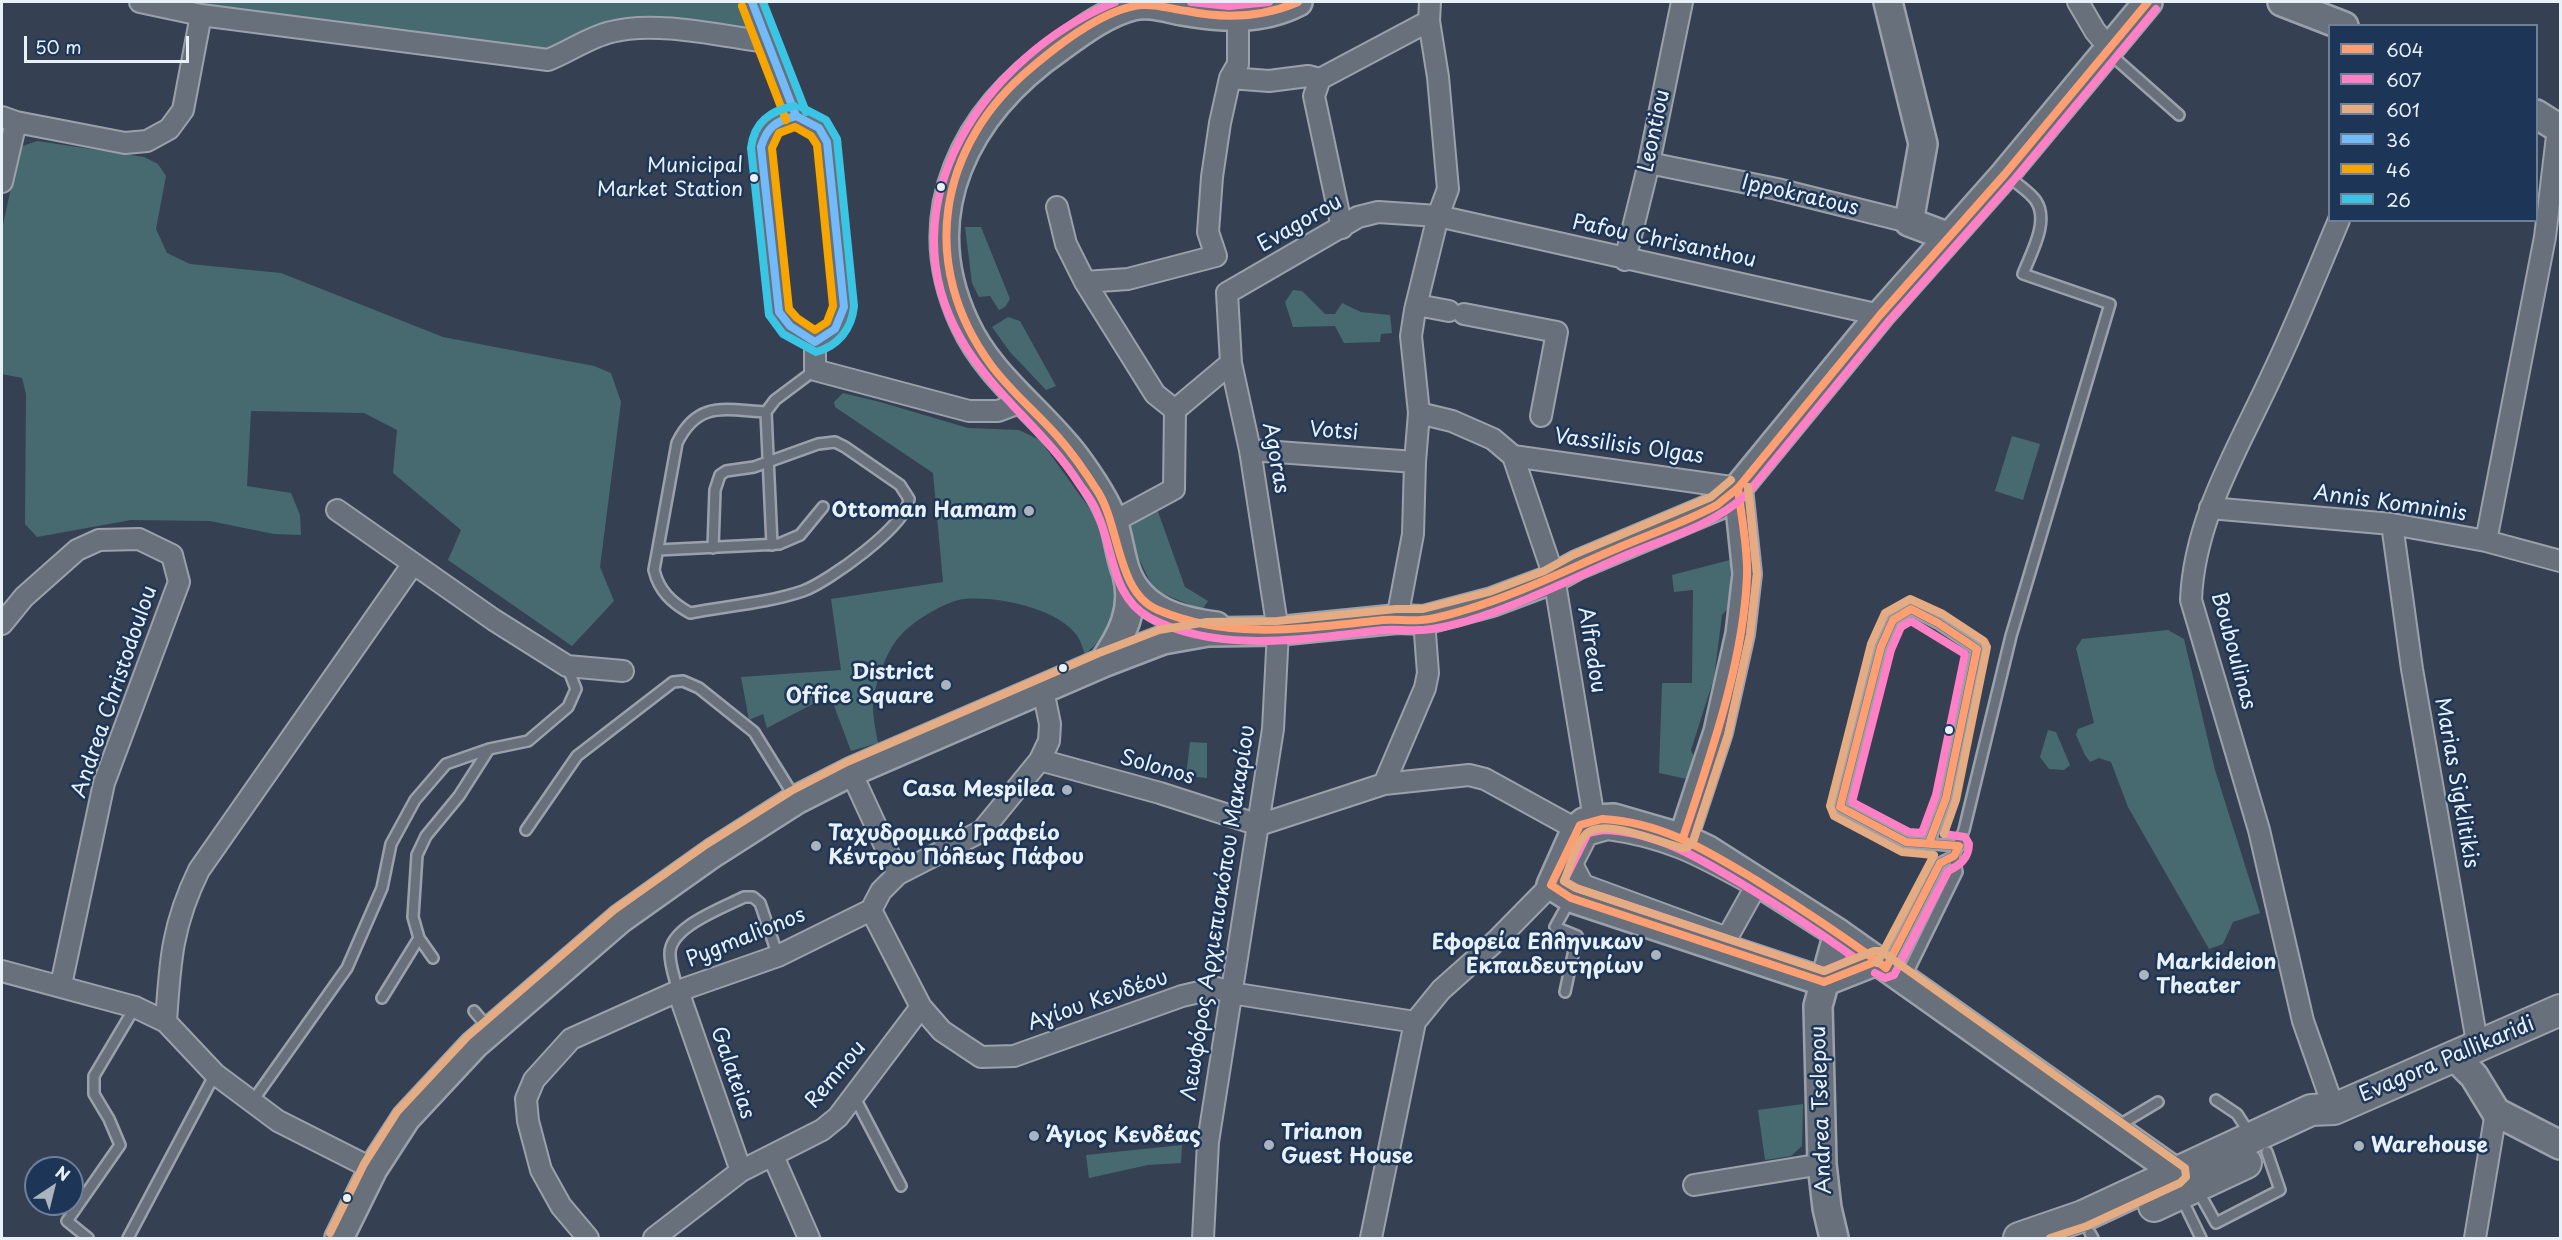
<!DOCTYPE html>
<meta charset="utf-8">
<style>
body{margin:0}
#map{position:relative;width:2562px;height:1240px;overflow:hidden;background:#364053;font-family:"Playpen Sans",sans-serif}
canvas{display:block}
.frame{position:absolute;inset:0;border:3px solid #e8f1f8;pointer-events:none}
.legend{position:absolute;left:2328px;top:24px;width:210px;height:198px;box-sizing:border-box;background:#1d3557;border:2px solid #6e8097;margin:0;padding:8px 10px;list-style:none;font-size:18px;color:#e8f1f8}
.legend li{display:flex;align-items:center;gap:12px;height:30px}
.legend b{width:30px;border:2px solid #6e8097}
.north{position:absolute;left:24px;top:1156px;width:60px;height:60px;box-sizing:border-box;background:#1d3557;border:2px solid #6e8097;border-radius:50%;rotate:35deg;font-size:16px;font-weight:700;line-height:24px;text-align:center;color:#e8f1f8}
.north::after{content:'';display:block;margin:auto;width:21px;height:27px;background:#aab3be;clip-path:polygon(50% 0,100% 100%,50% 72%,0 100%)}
.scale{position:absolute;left:24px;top:36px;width:165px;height:27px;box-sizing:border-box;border:3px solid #e8f1f8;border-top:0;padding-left:8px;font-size:18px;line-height:21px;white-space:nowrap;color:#e8f1f8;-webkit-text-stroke:4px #1d3557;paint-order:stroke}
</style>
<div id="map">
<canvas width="2562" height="1240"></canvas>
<div class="frame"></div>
<ul class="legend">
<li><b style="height:8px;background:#fd9f72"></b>604</li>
<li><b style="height:8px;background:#ff80c5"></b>607</li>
<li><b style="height:8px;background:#e5ac83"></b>601</li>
<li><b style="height:8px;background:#73baf8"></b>36</li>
<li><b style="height:8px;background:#f7a600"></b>46</li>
<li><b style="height:8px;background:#3ac5e4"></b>26</li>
</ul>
<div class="north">N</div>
<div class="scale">50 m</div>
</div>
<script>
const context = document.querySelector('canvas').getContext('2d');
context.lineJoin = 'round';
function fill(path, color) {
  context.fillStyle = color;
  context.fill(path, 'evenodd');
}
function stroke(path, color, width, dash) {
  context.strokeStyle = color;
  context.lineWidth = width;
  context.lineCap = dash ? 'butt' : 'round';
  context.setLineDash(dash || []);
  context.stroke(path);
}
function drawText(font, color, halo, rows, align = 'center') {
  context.font = font + ' "Playpen Sans",sans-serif';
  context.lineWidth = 5;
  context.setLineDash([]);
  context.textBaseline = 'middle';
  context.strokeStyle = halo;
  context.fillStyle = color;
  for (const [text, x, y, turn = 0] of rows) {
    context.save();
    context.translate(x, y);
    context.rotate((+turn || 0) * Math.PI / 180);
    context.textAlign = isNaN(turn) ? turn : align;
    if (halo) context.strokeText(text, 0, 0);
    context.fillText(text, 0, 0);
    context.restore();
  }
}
const green = new Path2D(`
 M173 2H741L751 26 732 33 666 21 553 55Z
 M37 141 144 157 158 164 166 176 156 229 167 253 190 264 281 273 443 337 594 366 611 373 621 402 600 567 614 601 572 646 448 560 461 530 393 473 397 430 364 413 251 411 247 486 291 493 300 515 301 535 274 534 210 521 131 520 37 537 25 524 26 394 22 378 2 374V229L20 147Z
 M965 227H981L1010 299 1005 307 999 310 990 296 979 297 972 283Z
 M1293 290 1302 291 1325 314H1335L1342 303 1361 312 1390 315 1392 333 1381 334 1380 342 1344 343 1335 326 1293 327 1285 302Z
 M1008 317 1020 321 1056 386 1046 390 1010 352 992 327Z
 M843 393 880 402 968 428 1019 430 1040 440 1105 530 1124 601 1103 638 1085 654C1083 649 1081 642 1078 637 1059 608 997 596 964 599 946 601 913 621 901 635 886 650 874 685 873 707 873 718 876 732 878 743L851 751 830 695 767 728 763 714 749 720 741 677 841 670 831 599 943 582 933 473 835 407 834 402Z
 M2012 436 2040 444 2023 500 1995 491Z
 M1157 509 1185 587 1208 601 1202 610 1154 590 1125 530Z
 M1730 560 1732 604 1722 615 1714 678 1691 750 1696 762 1687 779 1659 773 1662 683H1692L1693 590 1674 592 1672 575Z
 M2168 630 2184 639 2215 770 2260 913 2233 922 2223 944 2209 949 2128 807 2111 762 2099 758 2090 762 2085 755 2076 735 2078 729 2094 723 2076 648 2082 639Z
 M2048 730 2056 732 2070 765 2064 770 2049 769 2040 757Z
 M1190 742 1207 743V778L1186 776Z
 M1803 1104 1802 1146 1791 1156 1765 1160 1758 1110Z
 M1182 1145 1181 1163 1148 1165 1089 1178 1086 1155Z`);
const lane = new Path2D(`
 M2109 53 2179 115
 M772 545 766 412 775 400 815 370
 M713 548 715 490 720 475 726 471 754 467 818 444 835 442 845 447 900 485 909 499C908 525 828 582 803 591 768 603 727 606 690 613 672 603 659 591 654 570L677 443C698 400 725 410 766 412
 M658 550 779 544 800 535 823 507
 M526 830 577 756 673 682 683 681 699 688 754 732 795 798
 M1929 843 1946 798 1977 649 1938 623 1911 609 1893 620 1881 647 1840 807 1906 842 1959 846
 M419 938 433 958
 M1888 965 1940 863 1954 856
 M1905 978 1957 872 1954 856 1964 830 2011 636 2110 304 2023 274C2030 255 2050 222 2036 201 2030 192 2016 183 2007 176
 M678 991C675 979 670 966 670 954 669 927 723 908 744 897H753L760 903 778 956
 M1565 992 1577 936 1555 927 1570 900
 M382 998 419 938 413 917 417 855 426 836 459 796 489 749
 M474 1011 490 1030
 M854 1096 901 1186
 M2216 1100 2237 1114 2250 1134
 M252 1102 347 968 382 888 391 844 415 800 446 764 489 749 528 741 568 707 576 689 567 666
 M2116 1127 2158 1102
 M2197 1189 2216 1223 2280 1190 2267 1152
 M2181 1197 2201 1238
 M2090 1233 2093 1238
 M88 1238 67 1221 120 1145 109 1119 94 1094V1076L135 1007
 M128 1238 215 1074`);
const street = new Path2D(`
 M140 2 201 15 548 60C569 52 589 37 611 32 655 20 721 36 766 42
 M752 2 796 116
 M2078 2 2095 31 2110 49
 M1230 78 1269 81 1308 76 1320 79 1429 21
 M1320 79 1314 96 1342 228
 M796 116 819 128 827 142 844 307C841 326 832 334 815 342 800 333 787 328 779 312L761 147C767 124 774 121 796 116Z
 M2 117 16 122 125 143 147 141 169 129 183 110 201 15
 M1649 163 1777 189 1909 222
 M2 182 16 122
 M1057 207 1066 244 1085 282 1155 394 1175 410
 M1625 260 1649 163 1682 2
 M1085 282 1128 279 1216 256 1208 232 1212 177 1220 123 1230 78 1238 64V17
 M1417 305 1449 311
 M1464 314 1557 332 1541 416
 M815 342V370L969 411H998L1022 402
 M1419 413 1452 421 1493 439 1513 456 1554 577 1594 819
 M1250 450 1415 462
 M1513 456 1738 488
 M2210 508 2392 524 2486 541 2560 561
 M337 510 494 620 567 666 623 671
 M1113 522 1174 489 1175 410 1231 363
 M2392 524 2412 669 2478 1048
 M2486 541 2545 237 2558 128
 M1397 619 1413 534 1415 462 1419 413 1411 336 1415 310 1438 216 1448 189 1438 77 1429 21 1430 2
 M2 624 24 597 77 550 99 540 139 539 172 555 179 582 104 783 61 985
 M1040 760 1160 793 1259 825 1384 784 1469 775 1485 779 1576 829
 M851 772 898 874
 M1384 784 1425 688 1428 673 1424 620
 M1608 829C1669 837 1703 857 1756 886L1727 938 1583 885 1572 864 1587 835Z
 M871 910 921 1007 942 1031 981 1057 1014 1056 1182 996 1217 988 1231 993 1415 1022
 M2 971 135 1007 166 1022 215 1074 278 1121 373 1169
 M678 991 741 1171
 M166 1022C170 961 172 925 199 870L413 564
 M2334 1109 2303 1021 2259 830 2191 600C2194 519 2239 447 2272 375 2296 325 2317 272 2339 220
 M773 1156 809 1238
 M1694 1185 1822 1164
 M588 1238 561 1206 541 1170 528 1121 526 1099 534 1080 571 1039 678 991 778 956 871 910 881 891 898 874 982 831 1040 760 1049 741 1050 724 1043 690
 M654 1238 741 1171 822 1130 838 1117 921 1007
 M1203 1238 1208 1142 1273 729 1278 631 1250 450 1231 363 1227 293 1358 217 1378 212 1438 216 1880 315
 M1371 1238 1415 1022 1441 990 1497 940 1551 885
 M2475 1238 2496 1112`);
const secondary = new Path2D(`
 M1888 2 1923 144 1909 222 1949 237
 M2282 2 2344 26
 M2536 114 2560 129
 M1216 626C1179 621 1142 611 1127 574 1120 557 1119 538 1113 521 1105 499 1089 476 1075 457 1040 411 990 378 965 324 913 213 966 112 1060 47 1082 31 1106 13 1133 6 1149 2 1166 8 1182 11 1222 18 1261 21 1298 2
 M1103 663C1122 636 1136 609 1127 575
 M1683 838 1718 732 1740 634 1747 574 1738 488
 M1824 982 1571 898 1551 885 1576 829 1584 822 1594 819 1614 818 1683 838 1708 850 1838 933 2191 1183
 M1824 982 1877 961
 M2455 1057 2474 1076 2496 1112 2560 1145
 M339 1238 373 1169 406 1118 474 1045 620 919 713 853 796 800 851 772 1103 663 1163 640 1208 632 1278 631 1397 619 1424 620 1492 602 1548 581 1577 565 1717 506 1738 488 1880 315 2005 174 2148 2
 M1834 1238 1827 1208 1822 1164 1818 1006 1838 933`);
const primary = new Path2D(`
 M2154 1206 2246 1163
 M2019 1238 2083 1216 2311 1110 2334 1109 2560 1010`);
const bus1 = new Path2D(`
 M1298 2C1261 18 1225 19 1187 11 1172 9 1157 4 1142 5 1105 8 1058 45 1031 68 937 146 918 266 991 365 1011 392 1036 412 1058 437 1073 454 1086 473 1098 492 1120 527 1117 593 1158 610 1231 641 1307 628 1383 620 1396 619 1408 621 1421 620 1436 619 1451 614 1465 610 1519 594 1568 569 1620 547 1652 533 1686 522 1717 505L1738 488 1880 315 2005 174 2148 2
 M1602 819C1661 822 1706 850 1754 879 1796 905 1837 932 1877 961L1824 982 1571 898 1551 885 1580 825Z
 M1683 838C1710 757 1744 661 1747 575 1748 547 1741 516 1738 488
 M1877 961 1886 968 1940 863 1954 856 1959 846 1906 842 1840 807 1881 647 1893 620 1911 609 1938 623 1977 649 1946 798 1929 843`);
const bus2 = new Path2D(`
 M1115 2C986 55 883 203 961 339 993 395 1046 431 1080 485 1087 494 1094 504 1098 515 1114 550 1111 597 1150 618 1221 655 1308 638 1384 630 1396 629 1407 631 1419 630 1435 630 1452 625 1467 621 1523 604 1575 577 1629 554 1670 537 1713 525 1746 495L1888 322 2013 181 2156 9
 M1191 2 1229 6 1269 2
 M1911 621 1965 654 1936 795 1922 833 1909 832 1852 802 1891 650 1901 627Z
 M1603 830C1658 832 1701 859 1747 887 1784 909 1820 933 1855 958L1824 971 1576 888 1564 881 1588 833Z
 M1693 841 1728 735 1750 635 1757 574 1748 487
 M1875 973 1885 978 1894 975 1948 871C1960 865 1969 858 1969 844L1965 837 1944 834`);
const bus3 = new Path2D(`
 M1748 487 1757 574 1750 635 1728 735 1693 842 1688 847 1682 848C1661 843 1604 817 1586 834 1575 845 1570 867 1564 881L1576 888 1824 971 1874 951H1881L2185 1168 2186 1177 2180 1183 2087 1226 2050 1238
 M1877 963 1934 855 1902 852 1834 816 1830 806 1871 644 1885 613 1910 599 1943 614 1984 641 1987 647 1956 800 1944 834
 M330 1233 364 1164 397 1112 467 1037 614 910 707 844 791 791 847 762 1099 653 1159 630 1207 622 1277 621 1396 609H1423L1489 592 1544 571 1573 555 1711 497 1731 480`);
const bus4 = new Path2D(`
 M752 2 796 116
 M796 116 819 128 827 142 844 307 835 329 815 342 790 326 779 312 761 147C767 127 776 121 796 116Z`);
const bus5 = new Path2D(`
 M742 6 786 120
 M795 127 811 136 817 145 833 306 827 322 815 330 797 318 789 309 772 148 779 133Z`);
const bus6 = new Path2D(`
 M763 2 806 112
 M794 106C770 111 754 122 751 148L769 315 783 334 816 352C838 346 852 329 854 306L837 139 826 120 801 107`);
const markers = [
 [754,178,5,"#e8f1f8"],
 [941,187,5,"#e8f1f8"],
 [1029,511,6,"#aab3be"],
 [1063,668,5,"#e8f1f8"],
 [946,685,6,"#aab3be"],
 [1949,730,5,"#e8f1f8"],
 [1067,790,6,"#aab3be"],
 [816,846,6,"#aab3be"],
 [1656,955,6,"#aab3be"],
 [2144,975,6,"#aab3be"],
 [1034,1136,6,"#aab3be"],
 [1269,1145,6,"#aab3be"],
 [2359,1146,6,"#aab3be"],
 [347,1198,5,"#e8f1f8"]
];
const busNames = [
 ["Municipal",743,166],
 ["Market Station",743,190]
];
const streetNames = [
 ["Leontiou",1655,131,-78],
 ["Ippokratous",1800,196,13],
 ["Evagorou",1300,224,-30],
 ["Pafou Chrisanthou",1664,242,12],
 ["Votsi",1334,432,4],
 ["Vassilisis Olgas",1629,447,8],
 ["Agoras",1275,458,80],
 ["Annis Komninis",2390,504,8],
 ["Alfredou",1591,650,81],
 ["Bouboulinas",2233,651,75],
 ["Andrea Christodoulou",115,692,-71],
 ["Solonos",1157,768,16],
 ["Marias Sigklitikis",2456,783,80],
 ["Λεωφόρος Αρχιεπισκόπου Μακαρίου",1219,913,-81],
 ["Pygmalionos",746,938,-22],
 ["Αγίου Κενδέου",1098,1001,-19],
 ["Evagora Pallikaridi",2447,1060,-23],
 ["Galateias",732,1073,71],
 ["Remnou",836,1075,-50],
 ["Andrea Tselepou",1822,1110,-92]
];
const poiNames = [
 ["Ottoman Hamam",1017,511,"right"],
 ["District",934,673,"right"],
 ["Office Square",934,697,"right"],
 ["Casa Mespilea",1055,790,"right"],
 ["Ταχυδρομικό Γραφείο",828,834],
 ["Κέντρου Πόλεως Πάφου",828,858],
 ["Εφορεία Ελληνικων",1644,943,"right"],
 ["Εκπαιδευτηρίων",1644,967,"right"],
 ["Markideion",2156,963],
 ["Theater",2156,987],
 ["Trianon",1281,1133],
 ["Guest House",1281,1157],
 ["Άγιος Κενδέας",1046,1136],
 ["Warehouse",2371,1146]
];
fill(green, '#476a70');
stroke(lane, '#9ba1ab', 14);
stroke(street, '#9ba1ab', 24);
stroke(secondary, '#9ba1ab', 32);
stroke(primary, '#9ba1ab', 34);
stroke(lane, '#68707b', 9);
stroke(street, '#68707b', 20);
stroke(secondary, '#68707b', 27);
stroke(primary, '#68707b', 30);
stroke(bus1, '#fd9f72', 8);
stroke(bus2, '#ff80c5', 8);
stroke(bus3, '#e5ac83', 8);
stroke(bus4, '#73baf8', 8);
stroke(bus5, '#f7a600', 8);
stroke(bus6, '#3ac5e4', 8);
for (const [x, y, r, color] of markers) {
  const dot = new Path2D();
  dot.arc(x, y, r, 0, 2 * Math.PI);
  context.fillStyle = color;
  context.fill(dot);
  stroke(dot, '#1d3557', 2);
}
drawText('20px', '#e8f1f8', '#1d3557', busNames, 'right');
drawText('21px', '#e8f1f8', '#1d3557', streetNames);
drawText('bold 21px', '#e8f1f8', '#1d3557', poiNames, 'left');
</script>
